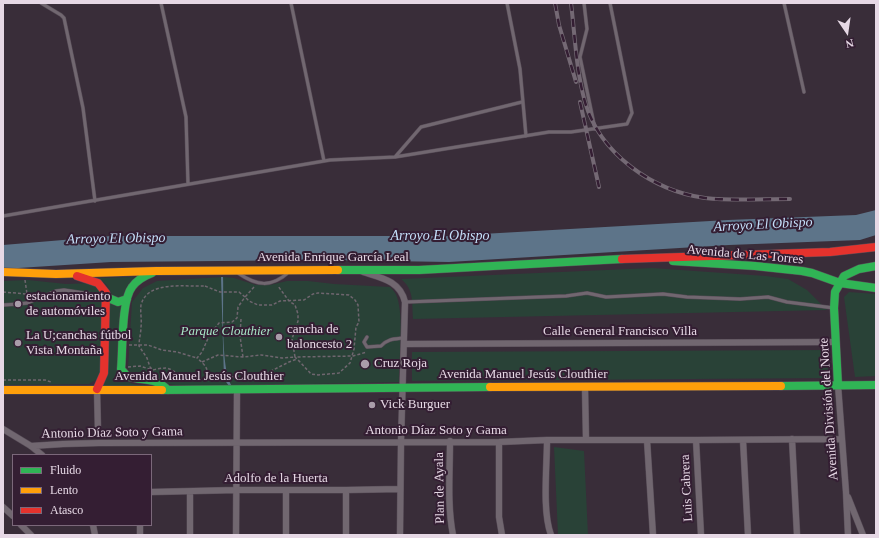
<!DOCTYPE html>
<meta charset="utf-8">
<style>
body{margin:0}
#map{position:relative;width:879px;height:538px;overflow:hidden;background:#392d39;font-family:Georgia,serif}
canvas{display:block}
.frame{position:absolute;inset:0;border:4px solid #e6d8e5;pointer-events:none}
.legend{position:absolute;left:12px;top:454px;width:140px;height:72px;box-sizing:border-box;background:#341e33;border:1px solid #7b687a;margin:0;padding:5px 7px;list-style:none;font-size:12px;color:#e6d8e5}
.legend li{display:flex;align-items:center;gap:8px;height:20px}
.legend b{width:20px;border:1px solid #7b687a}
.north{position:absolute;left:827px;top:12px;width:40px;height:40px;-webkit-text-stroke:3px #341e33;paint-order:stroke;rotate:167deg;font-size:11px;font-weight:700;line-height:16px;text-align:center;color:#e6d8e5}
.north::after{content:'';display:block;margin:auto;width:14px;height:18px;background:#e6d8e5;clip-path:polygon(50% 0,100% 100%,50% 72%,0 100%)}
</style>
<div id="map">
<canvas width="879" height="538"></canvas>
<div class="frame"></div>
<ul class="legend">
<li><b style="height:5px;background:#30b455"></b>Fluido</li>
<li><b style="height:5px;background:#ff9f0a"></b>Lento</li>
<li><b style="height:5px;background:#e5322d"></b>Atasco</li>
</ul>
<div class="north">N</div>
</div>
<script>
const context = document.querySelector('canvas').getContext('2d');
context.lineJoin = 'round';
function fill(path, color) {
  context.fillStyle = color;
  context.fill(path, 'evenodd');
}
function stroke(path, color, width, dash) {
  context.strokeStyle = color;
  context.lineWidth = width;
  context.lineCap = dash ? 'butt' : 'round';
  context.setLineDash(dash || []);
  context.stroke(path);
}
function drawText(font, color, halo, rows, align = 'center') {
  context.font = font + ' Georgia,serif';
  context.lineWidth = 4;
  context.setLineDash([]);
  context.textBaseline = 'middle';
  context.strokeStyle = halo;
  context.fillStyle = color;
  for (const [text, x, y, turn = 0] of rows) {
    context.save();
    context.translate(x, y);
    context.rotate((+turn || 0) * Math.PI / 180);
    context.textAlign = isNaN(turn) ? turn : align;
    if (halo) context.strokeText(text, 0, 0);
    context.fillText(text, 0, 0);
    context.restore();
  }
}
const green = new Path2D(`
 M652 268 766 276 788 279 807 290 827 310 413 319C412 303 414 289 401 279Z
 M135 277C127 284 128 293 121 299L113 297C109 287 106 282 97 278Z
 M223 277 234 278 256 285H270L287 281H308L334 284 390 287C393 290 396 293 397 297 404 316 399 360 399 382 355 383 311 384 267 385 229 386 166 391 131 374L128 368 132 302 143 288 157 281Z
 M28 280 66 284 92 283 98 285 103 293 101 371C99 378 96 380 89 384L3 385V281Z
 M849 292 876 294V376L855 377 844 297Z
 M108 303 117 306 123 305V377C129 386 141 385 152 386L102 387Z
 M830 350V378L412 381V352Z
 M554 447 584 451 588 535H558Z`);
const water = new Path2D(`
 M876 210V235L860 240 729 245 449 262 327 260 111 262 3 269V245L111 236H447L728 220 856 215Z
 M221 277H223C224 300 220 369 232 386H229L224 379Z`);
const path = new Path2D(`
 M25 280 27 294
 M205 286 220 292H239L245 297 238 307 237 318 232 322 219 323 209 336 202 352 197 358C204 364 209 368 207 377 202 380 200 380 195 380 178 381 178 370 166 368 162 368 156 369 153 370L150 367 147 358 139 346C139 339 141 333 141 327 142 320 140 312 141 305 147 280 186 287 205 286Z
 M254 287 245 297 249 301 258 305H272L280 301 304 300 313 294 318 293 349 295 355 300 358 305 359 322 356 327 354 349 350 363 339 373 318 375 311 374 301 363 295 357 353 356 367 352
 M3 292 27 294 30 296
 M241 319 240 336 243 357
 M129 345H148L162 350 177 352 197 358
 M202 362 218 355 243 357 261 355 282 358 295 357 292 339 298 321V314L295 305 289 301 278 286
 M128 367 140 366 149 369H152
 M231 377 267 373 289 362 297 359
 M3 380H45L51 382`);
const lane = new Path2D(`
 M41 3 61 15 64 18 83 108 95 201
 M161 3 186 117 188 184
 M291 3 324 161
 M507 3 520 69 526 136
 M584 3 587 29 580 57 595 129
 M784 3 804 92
 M395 157 421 127 522 102
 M3 216 330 160 395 157 549 132H571L627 124 632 113 610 3
 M238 273C257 286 271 288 289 272
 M406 302 566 296 587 293 606 297 663 294 687 297 740 299 768 297 787 302 834 308
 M3 305 19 304 27 303 56 291 64 290 104 296
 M367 337 364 342 367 347 381 346C387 339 394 339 403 338`);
const street = new Path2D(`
 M363 272C382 278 400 281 405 302L401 442 400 535
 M405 344 836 342
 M838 385 846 492 848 535
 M585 387 586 440
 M97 389 98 432
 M3 429 31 446 42 455
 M792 439 797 535
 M547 440C547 467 542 511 551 535
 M647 440 653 535
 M696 440 701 535
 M743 440 748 535
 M450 441C450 472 447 504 453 535
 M499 442V517L502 535
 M31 446 63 444 99 443 499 442 547 440H696L841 439
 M286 490V535
 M151 492 237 490H346L400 489
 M848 497 863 535
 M3 507 13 516
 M21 525 31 535
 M93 525 95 535
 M140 535V525
 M190 535V492
 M236 535 237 390
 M346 535V490`);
const fast = new Path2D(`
 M673 261 755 266 802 271 812 273 840 283 876 288
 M338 270H419L622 259
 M152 273C144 276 137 280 132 287 121 301 123 350 121 369L127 376C143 382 154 376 168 390
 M106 297 118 302 127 299
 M838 385 834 308 835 292 844 276 859 269 876 266
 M781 386 876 385
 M162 390 490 387`);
const slow = new Path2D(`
 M3 272 56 274 156 271 338 270
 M490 387 781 386
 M3 390H162`);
const jam = new Path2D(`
 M622 259 830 252 876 247
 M77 276 98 283 106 293 104 373 97 389`);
const rail = new Path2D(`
 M555 3 559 25 576 82
 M571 3C575 36 576 70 585 102 600 154 653 191 705 198 732 201 762 199 790 199
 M580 102 599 187`);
const markers = [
 [18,304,4,"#a99ca9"],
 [279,337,4,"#a99ca9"],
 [18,343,4,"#a99ca9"],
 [365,364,5,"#a99ca9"],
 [372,405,4,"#a99ca9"]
];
const streetNames = [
 ["Avenida de Las Torres",745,255,5],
 ["Avenida Enrique García Leal",333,258],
 ["Calle General Francisco Villa",620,332],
 ["Avenida Manuel Jesús Clouthier",523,375],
 ["Avenida Manuel Jesús Clouthier",199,377],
 ["Avenida División del Norte",829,409,-94],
 ["Antonio Díaz Soto y Gama",436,431],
 ["Antonio Díaz Soto y Gama",112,433,-1],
 ["Adolfo de la Huerta",276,479],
 ["Plan de Ayala",440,488,-91],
 ["Luis Cabrera",687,488,-93]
];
const poiNames = [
 ["estacionamiento",26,297],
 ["de automóviles",26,312],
 ["cancha de",287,330],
 ["baloncesto 2",287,345],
 ["La U;canchas fútbol",26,336],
 ["Vista Montaña",26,351],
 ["Cruz Roja",374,364],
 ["Vick Burguer",380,405]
];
const parkNames = [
 ["Parque Clouthier",226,332]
];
const waterNames = [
 ["Arroyo El Obispo",763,225,-3],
 ["Arroyo El Obispo",440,236],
 ["Arroyo El Obispo",116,239,-1]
];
fill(green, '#294237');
fill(water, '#5d7489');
stroke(lane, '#574c57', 4);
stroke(street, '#574c57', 7);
stroke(fast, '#574c57', 9);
stroke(slow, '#574c57', 9);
stroke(jam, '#574c57', 9);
stroke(path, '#6f666f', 1.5, [3, 2]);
stroke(lane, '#716770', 3);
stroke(street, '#716770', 6);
stroke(fast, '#30b455', 8);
stroke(slow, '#ff9f0a', 8);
stroke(jam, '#e5322d', 8);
stroke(rail, '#746974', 4);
stroke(rail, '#341e33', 2.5, [8]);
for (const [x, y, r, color] of markers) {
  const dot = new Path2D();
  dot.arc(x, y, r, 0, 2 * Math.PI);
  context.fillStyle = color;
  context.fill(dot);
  stroke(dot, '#341e33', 1.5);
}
drawText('13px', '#e6d8e5', '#341e33', streetNames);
drawText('13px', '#e6d8e5', '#341e33', poiNames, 'left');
drawText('italic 13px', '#a6e4c5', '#341e33', parkNames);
drawText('italic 14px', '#c4dff9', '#341e33', waterNames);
</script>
